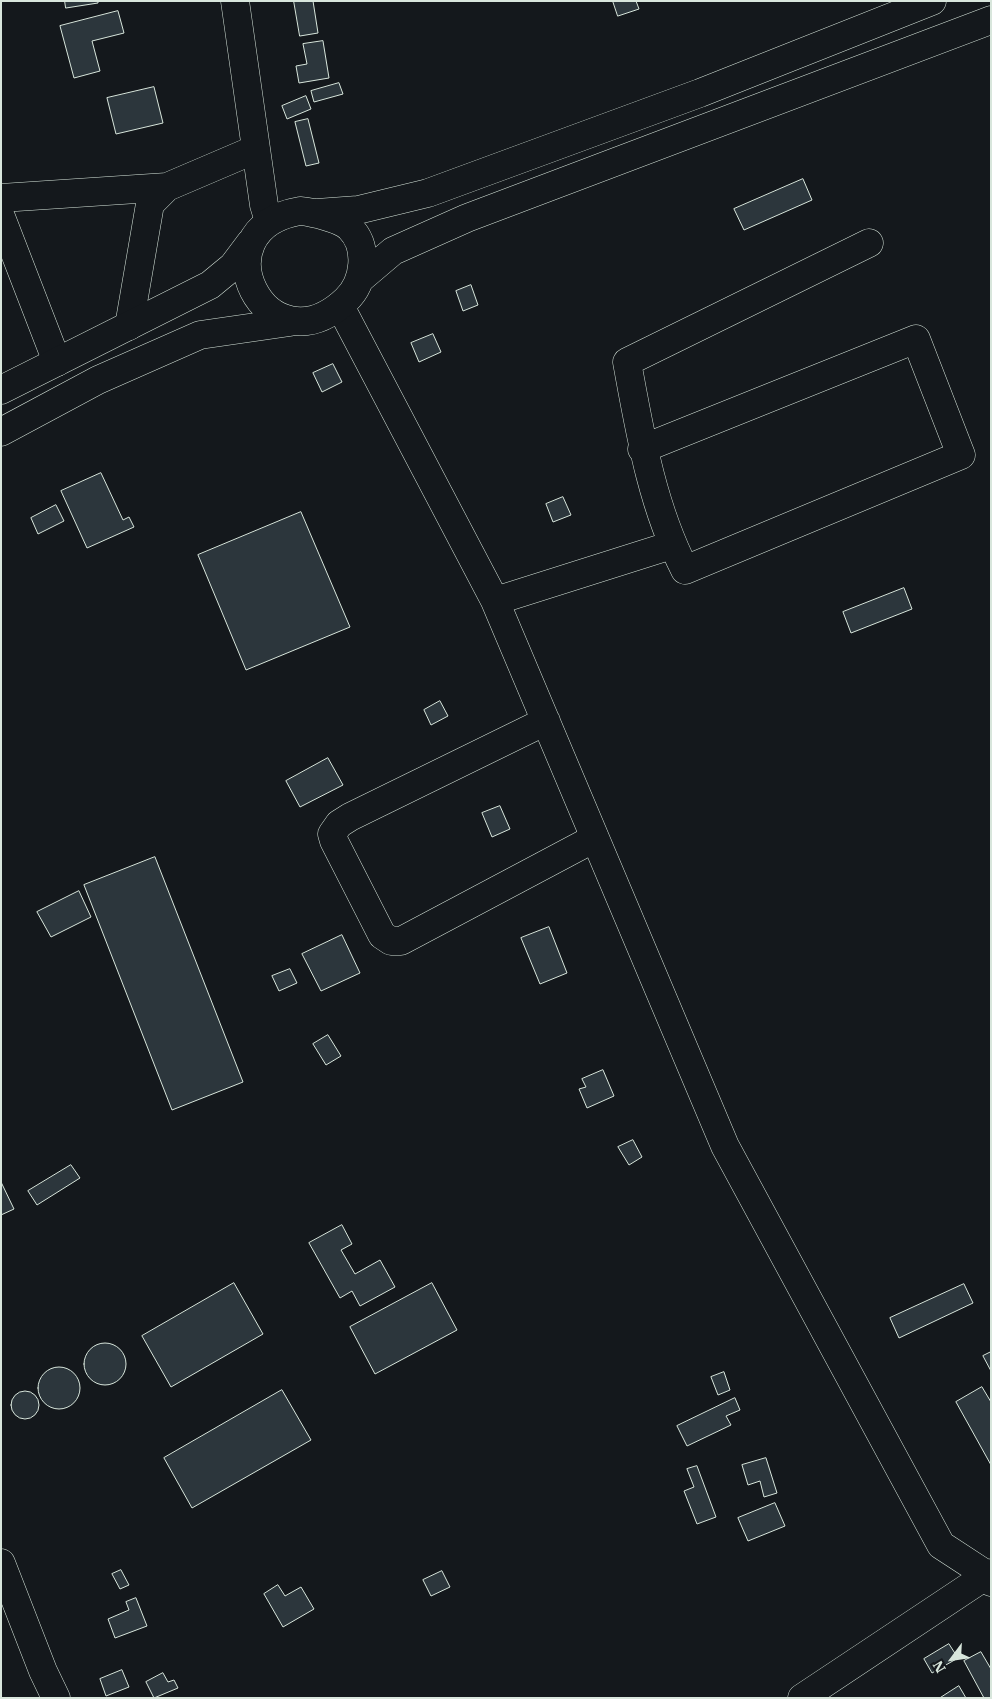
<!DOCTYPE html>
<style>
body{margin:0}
#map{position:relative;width:992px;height:1699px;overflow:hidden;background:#14181c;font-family:"IBM Plex Serif",serif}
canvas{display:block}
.frame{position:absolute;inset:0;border:2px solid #d8e6dc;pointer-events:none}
.north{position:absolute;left:927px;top:1634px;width:50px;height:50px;-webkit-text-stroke:4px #14181c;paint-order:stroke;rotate:239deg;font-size:14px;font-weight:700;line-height:20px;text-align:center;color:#d8e6dc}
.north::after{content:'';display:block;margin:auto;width:18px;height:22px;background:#d8e6dc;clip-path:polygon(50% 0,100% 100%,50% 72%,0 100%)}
</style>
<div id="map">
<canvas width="992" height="1699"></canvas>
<div class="frame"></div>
<div class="north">N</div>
</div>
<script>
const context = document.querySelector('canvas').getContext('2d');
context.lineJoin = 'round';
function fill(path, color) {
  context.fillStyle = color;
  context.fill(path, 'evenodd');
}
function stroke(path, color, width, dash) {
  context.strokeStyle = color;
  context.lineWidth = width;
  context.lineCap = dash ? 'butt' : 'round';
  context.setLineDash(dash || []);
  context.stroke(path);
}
const building = new Path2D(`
 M65 1H98V3L66 8Z
 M294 1H313L318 33 300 36Z
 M613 1H636L639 9 618 16Z
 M118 11 124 33 92 41 100 71 74 78 60 26Z
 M323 41 329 78 299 83 296 66 307 64 303 44Z
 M339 83 343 94 314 102 311 91Z
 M154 87 163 123 116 134 107 98Z
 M306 96 311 109 287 119 282 106Z
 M308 119 319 163 306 166 295 122Z
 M803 179 812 200 744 230 734 209Z
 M471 285 478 305 463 311 456 291Z
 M433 334 441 352 419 362 411 343Z
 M333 364 342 382 322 392 313 373Z
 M101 473 123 520 129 517 134 527 87 548 61 491Z
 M563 497 571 515 553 522 546 504Z
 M56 505 64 521 38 534 31 518Z
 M301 512 350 627 246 670 198 555Z
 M904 588 912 609 851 633 843 612Z
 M440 701 448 716 431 725 424 710Z
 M328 758 343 785 300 807 286 781Z
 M500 806 510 829 492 837 482 813Z
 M155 857 243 1082 172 1110 84 885Z
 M79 891 91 917 51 937 37 912Z
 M549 927 567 973 540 984 521 938Z
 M342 935 360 973 321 991 302 954Z
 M290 969 297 983 279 991 272 976Z
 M328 1035 341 1056 326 1065 313 1044Z
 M603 1070 614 1096 587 1108 579 1089 586 1087 582 1079Z
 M633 1140 642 1157 629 1165 618 1147Z
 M71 1165 80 1178 37 1205 28 1191Z
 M1 1182 14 1209 1 1215Z
 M342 1225 352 1244 341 1250 355 1274 380 1260 395 1287 360 1306 352 1291 340 1298 309 1243Z
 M234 1283 263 1334 171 1387 142 1336Z
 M432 1283 457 1330 375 1374 350 1327Z
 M964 1284 973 1303 899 1338 890 1318Z
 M84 1364a21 21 0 1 1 42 0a21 21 0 1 1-42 0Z
 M991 1352V1371L983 1356Z
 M38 1388a21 21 0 1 1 42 0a21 21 0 1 1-42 0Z
 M724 1372 730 1390 718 1395 711 1377Z
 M982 1387 991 1402V1465L956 1402Z
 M282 1390 311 1440 192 1508 164 1458Z
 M11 1405a14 14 0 1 1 28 0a14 14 0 1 1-28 0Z
 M735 1398 740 1410 726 1416 731 1425 687 1446 677 1426Z
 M766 1458 777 1493 764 1497 760 1481 748 1485 742 1465Z
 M697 1466 716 1517 697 1524 684 1491 694 1487 687 1469Z
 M775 1503 785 1526 748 1541 738 1518Z
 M121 1570 129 1585 120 1589 112 1574Z
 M442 1571 450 1587 431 1596 423 1580Z
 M278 1585 285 1596 301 1587 314 1609 283 1627 264 1594Z
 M136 1598 147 1626 115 1638 108 1619 129 1610 126 1602Z
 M949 1644 958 1658 932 1673 924 1659Z
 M981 1652 991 1669V1698H984L964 1661Z
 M122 1670 129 1687 106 1696 100 1679Z
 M163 1673 168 1682 174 1680 178 1688 154 1698 146 1682Z
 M959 1686 966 1698H940Z`);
const minor = new Path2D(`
 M235 1 264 205 269 221
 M1 198 167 187
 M1 217 57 362
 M340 306 495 601 725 1146 941 1545 987 1575 991 1573
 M129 326 150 204 167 187 256 149
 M642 449 916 339 961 455 685 570C652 506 640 433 627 362L869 243
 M495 601 672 545
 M546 721 350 817 339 824 332 834 334 841 382 935 391 941H401L595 838
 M1 1563 43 1671 56 1698
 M802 1698 987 1575 991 1582`);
const major = new Path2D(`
 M300 211C312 212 342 219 350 228 369 247 365 282 346 300 267 375 194 229 300 211Z
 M317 213 358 210 428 193 700 93 932 1
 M360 279 393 251 467 218 991 20
 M1 390 210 285 233 266 251 242
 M1 432 98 380 200 335 290 322`);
fill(building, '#2c363c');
stroke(building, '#d8e6dc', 1);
stroke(minor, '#d8e6dc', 29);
stroke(major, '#d8e6dc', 29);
stroke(minor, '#14181c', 28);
stroke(major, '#14181c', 28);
</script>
